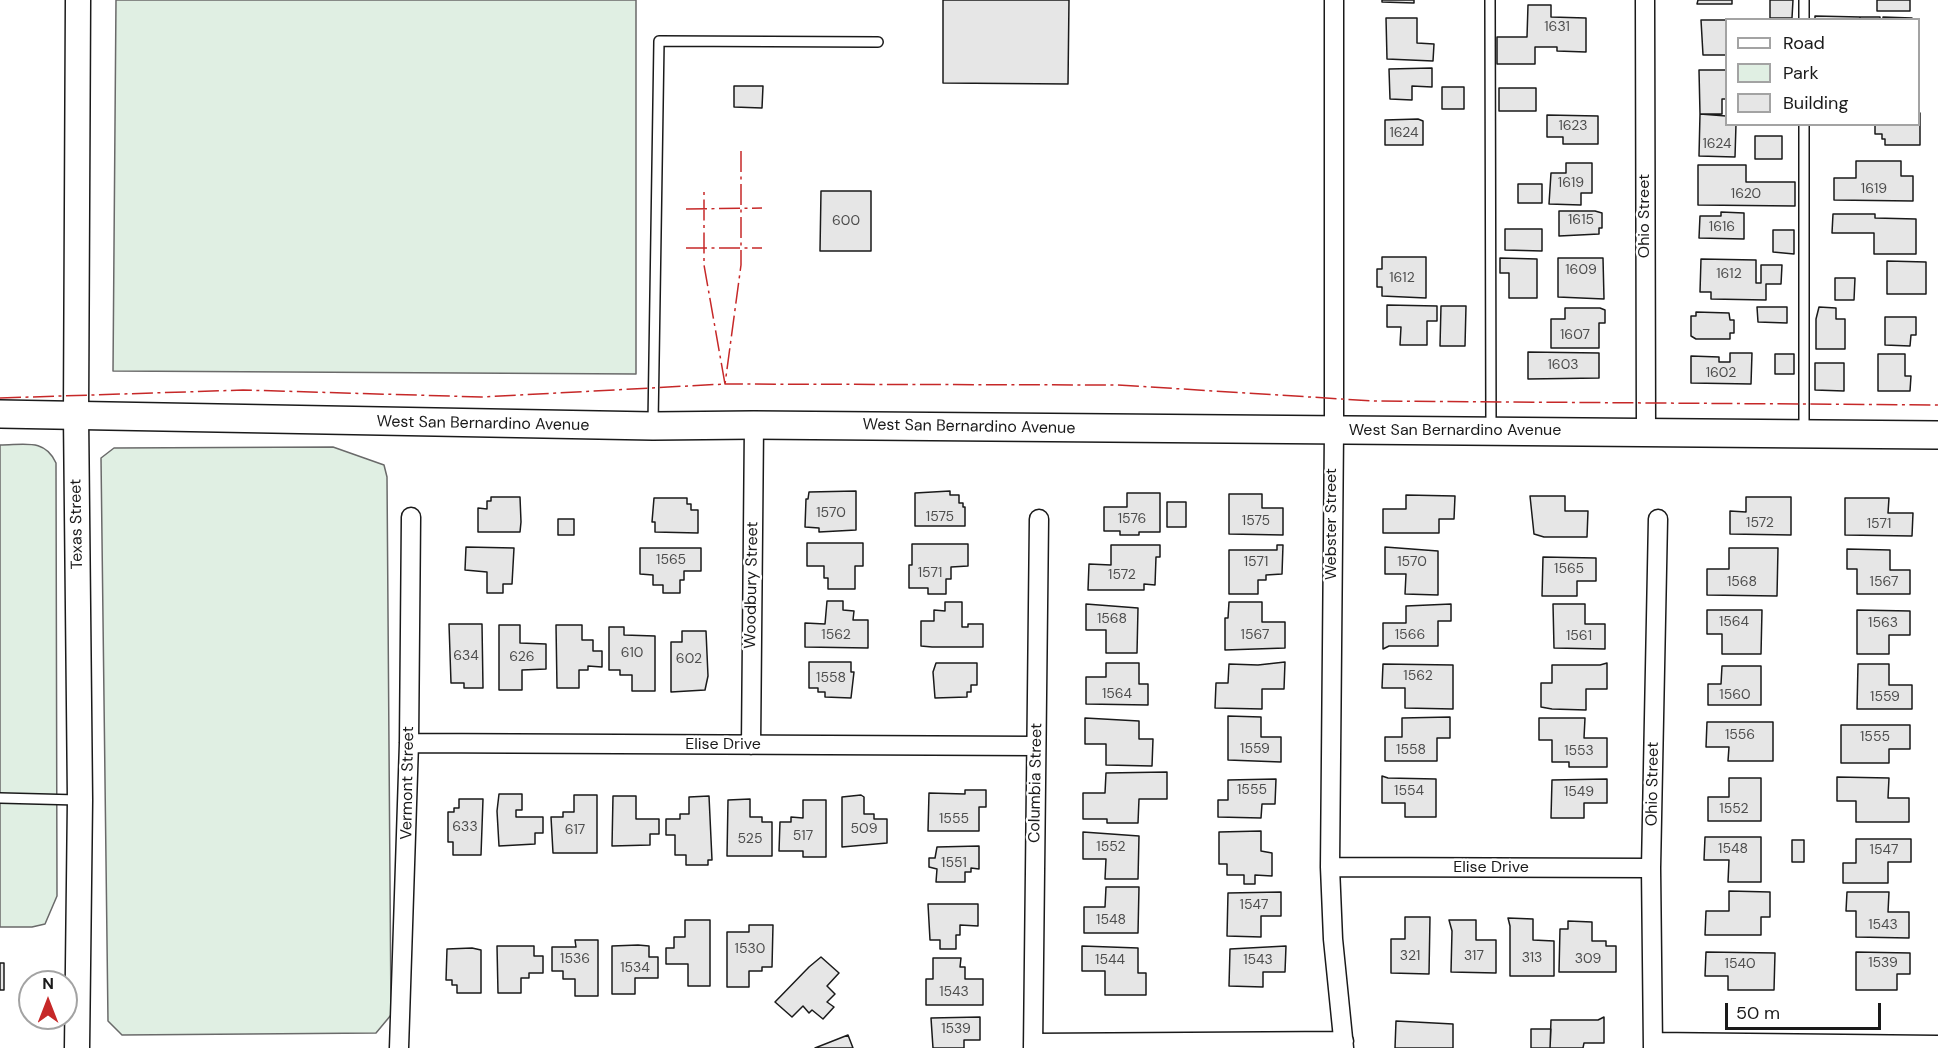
<!DOCTYPE html>
<style>
body{margin:0}
#map{position:relative;width:1938px;height:1048px;overflow:hidden;background:#fff;font-family:"DM Sans",sans-serif}
canvas{display:block}
.legend{position:absolute;left:1725px;top:18px;width:195px;height:108px;box-sizing:border-box;background:#fff;border:2px solid #a3a3a3;margin:0;padding:8px 10px;list-style:none;font-size:18px;color:#1a1a1a}
.legend li{display:flex;align-items:center;gap:12px;height:30px}
.legend b{width:30px;border:2px solid #a3a3a3}
.north{position:absolute;left:18px;top:970px;width:60px;height:60px;box-sizing:border-box;background:#fff;border:2px solid #a3a3a3;border-radius:50%;rotate:0deg;font-size:16px;font-weight:700;line-height:24px;text-align:center;color:#1a1a1a}
.north::after{content:'';display:block;margin:auto;width:21px;height:27px;background:#c62828;clip-path:polygon(50% 0,100% 100%,50% 72%,0 100%)}
.scale{position:absolute;left:1725px;top:1003px;width:156px;height:27px;box-sizing:border-box;border:3px solid #1a1a1a;border-top:0;padding-left:8px;font-size:18px;line-height:21px;white-space:nowrap;color:#1a1a1a;-webkit-text-stroke:4px #fff;paint-order:stroke}
</style>
<div id="map">
<canvas width="1938" height="1048"></canvas>
<ul class="legend">
<li><b style="height:8px;background:#fff"></b>Road</li>
<li><b style="height:16px;background:#e0efe3"></b>Park</li>
<li><b style="height:16px;background:#e6e6e6"></b>Building</li>
</ul>
<div class="north">N</div>
<div class="scale">50 m</div>
</div>
<script>
const context = document.querySelector('canvas').getContext('2d');
context.lineJoin = 'round';
function fill(path, color) {
  context.fillStyle = color;
  context.fill(path, 'evenodd');
}
function stroke(path, color, width, dash) {
  context.strokeStyle = color;
  context.lineWidth = width;
  context.lineCap = dash ? 'butt' : 'round';
  context.setLineDash(dash || []);
  context.stroke(path);
}
function drawText(font, color, halo, rows, align = 'center') {
  context.font = font + ' "DM Sans",sans-serif';
  context.lineWidth = 4.5;
  context.setLineDash([]);
  context.textBaseline = 'middle';
  context.strokeStyle = halo;
  context.fillStyle = color;
  for (const [text, x, y, turn = 0] of rows) {
    context.save();
    context.translate(x, y);
    context.rotate((+turn || 0) * Math.PI / 180);
    context.textAlign = isNaN(turn) ? turn : align;
    if (halo) context.strokeText(text, 0, 0);
    context.fillText(text, 0, 0);
    context.restore();
  }
}
const green = new Path2D(`
 M116 0H636V374L113 371Z
 M0 445C24 445 45 438 56 463L57 896 45 924 32 927H0Z
 M333 447 384 465 387 477 391 1015 376 1033 122 1035 108 1021 101 458 114 448Z`);
const building = new Path2D(`
 M943 0H1069L1068 84 943 83Z
 M1382 0H1414V3L1382 2Z
 M1698 0H1732V4H1697Z
 M1770 0H1793L1792 18H1770Z
 M1877 0H1910V11H1877Z
 M1528 5H1551V17L1586 18V52L1557 51V47H1535V64H1497V37H1527Z
 M1815 16 1860 17V20H1815Z
 M1860 17H1880V20H1860Z
 M1883 17 1912 18V20H1883Z
 M1386 18H1417V43L1434 44 1433 61 1387 59Z
 M1701 20H1726V55H1703Z
 M1432 68V87L1412 86V100L1390 99 1389 69Z
 M1699 70H1726V99H1722V114H1700Z
 M734 86H763L762 108 734 107Z
 M1442 87H1464V109H1442Z
 M1499 88H1536V111H1499Z
 M1918 113H1920V145H1885V139H1882V134H1875V124H1918Z
 M1700 114 1726 116V124H1736L1735 157 1699 156Z
 M1547 115 1598 116V144H1563V137H1547Z
 M1418 119 1423 121V145H1385V120Z
 M1755 136H1782V159H1755Z
 M1856 161H1901V176H1913V201L1834 200V178H1856Z
 M1566 163H1592V193H1581V205L1549 204 1551 173H1566Z
 M1698 165H1746V182H1795V206L1698 205Z
 M1518 184H1542V203H1518Z
 M821 191H871V251H820Z
 M1559 211H1595L1602 213V228H1599V234L1559 236Z
 M1721 212 1744 213V239L1699 238 1700 216H1721Z
 M1833 214H1875V218L1916 219V254H1874V233H1832Z
 M1505 229H1542V251L1505 250Z
 M1773 230H1794V254L1773 252Z
 M1382 257H1426V298L1382 296V287H1377V269H1382Z
 M1500 258 1537 259V298H1509V273H1500Z
 M1558 258H1603L1604 299 1558 297Z
 M1701 259 1756 260V283H1761V265H1782L1781 284H1766V300L1711 299V292H1700Z
 M1887 261 1926 262V294H1887Z
 M1835 278H1855L1854 300H1835Z
 M1387 305 1437 306V321H1427V345H1400L1401 327H1387Z
 M1441 306H1466L1465 346H1440Z
 M1757 307H1787V323L1758 322Z
 M1819 307 1836 308V319H1845V349H1816V319Z
 M1565 308H1600L1605 310V323H1599V348H1551V319H1565Z
 M1696 312 1729 313 1730 320H1734V333H1730V339H1696L1691 336V316H1696Z
 M1885 317H1916V335H1911L1910 346 1885 345Z
 M1528 352 1599 353V378L1528 379Z
 M1730 353H1752L1751 384 1691 383V356L1719 357V362H1730Z
 M1775 354H1794V374H1775Z
 M1878 354H1905V376H1911L1910 391H1878Z
 M1815 363H1844V391L1815 390Z
 M856 491V530L819 532V528L805 527 806 499H808L809 492Z
 M950 491V495H959V503H963V507H965V526H915V493Z
 M1127 493H1160V532H1139V535H1120V531H1104V507H1127Z
 M1229 494H1262V508H1283V535L1229 534Z
 M1406 495 1455 496 1454 519H1439V533H1383V509H1406Z
 M1530 496H1565V511H1588L1587 537H1544L1534 534Z
 M491 497H520L521 522 520 532H478V508L487 509V501H491Z
 M1746 497H1791V535L1730 534V511L1746 512Z
 M654 498H687V504H691V510H698V533L655 532V522H652Z
 M1845 498H1889L1888 513H1913L1912 536 1845 535Z
 M1167 502H1186V527H1167Z
 M558 519H574V535H558Z
 M807 543H863V566H855V589H828V578H824V566H807Z
 M912 544H968V566L951 567V579H946V594H928V588H909V565H912Z
 M1111 545H1160V557H1156L1155 585 1144 584V590H1088L1089 564 1111 565Z
 M1277 545H1283L1282 574 1266 575V580H1258V594H1229V550H1277Z
 M466 547 514 548 512 584H503V593H487V572L465 570Z
 M1385 547 1438 551V595L1405 594 1406 574H1385Z
 M640 548H701V571H684V580H680V593H663V585H653V575L640 574Z
 M1729 548H1778L1777 596 1707 595V569H1729Z
 M1847 549 1890 550V570H1910V594H1857V569H1847Z
 M1543 557 1596 558V581H1577V596H1542Z
 M827 601H843V610L854 611 853 620H868V648L805 647V623L825 624Z
 M945 602H962V627H968V624H983V647H932L921 646V621H934V610L945 611Z
 M1229 602H1262V622H1285V648L1225 650V618H1228Z
 M1086 604 1138 608 1137 653H1106V630H1086Z
 M1451 604V621H1438V646H1389L1383 649V623H1406V606Z
 M1553 604H1585V624H1605V649L1554 648Z
 M1707 610H1762L1761 654H1722V634H1707Z
 M1857 610 1910 611V635H1889V654H1857Z
 M449 624H482L483 688H464V683H451Z
 M499 625H520V643L546 644V669L522 670V690H499Z
 M556 625H582V640H593V651H602V667L588 666V670H579V688H557Z
 M609 627H624V635L655 636V691H632V675H620V670H609Z
 M682 631H706L708 676 705 690 671 692V642H682Z
 M809 662H851V672H854L851 698 825 697V692H818V688H809Z
 M1285 662 1284 689H1262V709L1215 708 1216 683H1228L1229 664 1258 665Z
 M936 663H977V685H971V692H967V697L935 698 933 672Z
 M1106 663H1139V684H1148V705L1086 704V677H1106Z
 M1607 663V689H1586V710L1552 709 1541 707V683H1552V665H1600Z
 M1383 664 1453 665V709L1405 708V688H1382Z
 M1858 664H1889V685H1912V709H1857Z
 M1722 666H1761V705H1708V684H1721Z
 M1228 716 1261 717V737H1281V762L1228 760Z
 M1450 717V738H1437V761H1385V737H1402V718Z
 M1085 718 1139 721V739H1153L1152 766 1106 765V744H1085Z
 M1539 718H1585L1584 738H1607V767H1569V762H1552V740H1539Z
 M1707 722H1773V761H1728L1729 747H1706Z
 M1841 725H1910V749H1889V763H1841Z
 M1167 772V799H1139L1138 823H1107V819H1083V793H1105L1106 773Z
 M1382 776 1388 778 1436 779V817H1405V803H1382Z
 M1837 777 1889 778 1888 798H1909V822H1856V801H1837Z
 M1729 778H1761V821H1708V797H1729Z
 M1276 779 1275 804H1262L1261 818 1218 817V800H1228V780Z
 M1607 779V803H1584V818H1551L1552 780Z
 M965 790H986V807H979V831H928L929 793 965 794Z
 M499 794H522V810H516V817H543V833H535V844L499 846 497 811Z
 M574 795H597V853H553L551 817H563V812H574Z
 M861 795 864 797V814H874V819H887V843L842 847V797Z
 M613 796H636V819H659V834H650V845L612 846Z
 M709 796 712 860H708V865H686V855H675V835H666V819H680V814H689V797Z
 M459 799H483L481 855H453V842H448V812H454V808H459Z
 M750 799V817H762V822H772V856H727L728 800Z
 M803 800H826V857H803V851H779L780 822H791V817L803 818Z
 M1261 831V851L1272 853V876L1255 875V884H1244V875H1227V864H1219V832Z
 M1083 832 1139 836 1138 879H1105L1106 859H1083Z
 M1705 837H1761V882H1728L1729 860H1704Z
 M1856 839H1911V862H1888V883H1843V863H1856Z
 M1792 840H1804V862H1792Z
 M979 846V869L971 868V872H965V882H936L937 869 929 867V858H935L937 847Z
 M1106 887H1139L1138 933H1084V907H1105Z
 M1729 891 1770 892V917H1761V935H1705L1706 911H1729Z
 M1281 892V916H1261V937L1227 936 1228 893Z
 M1847 892H1889L1888 912H1909V938L1856 937V911H1846Z
 M928 904H978V926L960 925V935H956V949H940V940H930Z
 M1405 917H1430L1429 974 1391 973V939H1405Z
 M1508 918 1533 919V940L1554 941V976H1510V926Z
 M685 920H710V986H688V964H666V948H674V937H685Z
 M1449 920H1476V940H1496V973L1451 972 1452 931Z
 M1568 921 1592 922V941H1606V946H1616V972H1559L1560 929H1568Z
 M749 925H773L772 967H762V971H749V987H727V932H749Z
 M575 940H598V996H575V979H563V971H552V947H576Z
 M638 945 649 946V957H658V978H635V994H612V946Z
 M497 946H534V956H543V973H529V978H521V993H498Z
 M1082 946 1138 948V973H1146V995H1105V971H1082Z
 M1286 946 1285 972H1263V987L1229 986 1230 949Z
 M472 948 481 950V993H457V985H452V980H446L447 949Z
 M1706 952 1775 953 1774 990H1728V976H1705Z
 M1856 952 1910 953V974H1897V990H1856Z
 M821 957 839 973 827 986 835 994 827 1002 834 1007 823 1019 812 1010 809 1013 803 1006 792 1017 775 1002 809 967Z
 M933 958H961L960 967H965V979H983V1005H926V979H933Z
 M0 963H4V990H0Z
 M980 1017V1040H964V1048H933L931 1018Z
 M1604 1017V1043H1584L1583 1048H1550L1551 1020H1598Z
 M1396 1021 1453 1024V1048H1395Z
 M1531 1029H1551L1550 1048H1531Z
 M848 1035 853 1048H815Z`);
const service = new Path2D(`
 M1490 0 1491 430
 M1804 20V0
 M653 424 659 41 878 42
 M1804 431V124
 M0 798 78 800`);
const minor = new Path2D(`
 M1334 0V431L1330 867 1333 939 1344 1048
 M1645 0 1646 433
 M409 743 1036 746
 M751 745 754 425
 M1330 867 1651 868
 M1653 1042 1938 1045
 M1033 1043 1344 1041
 M399 1048 409 743 411 517
 M1033 1048 1039 519
 M1653 1048 1651 868 1658 519`);
const tertiary = new Path2D(`
 M77 1048 80 800 76 415 78 0`);
const secondary = new Path2D(`
 M0 414 653 426 754 425 1938 435`);
const power = new Path2D(`
 M741 151V265L725 384 1118 385 1374 401 1938 405
 M686 209 762 208
 M686 248H762
 M0 398 243 390 481 397 725 384 704 265V189`);
const numberNames = [
 ["1631",1557,27],
 ["1623",1573,126],
 ["1624",1404,133],
 ["1624",1717,144],
 ["1619",1571,183],
 ["1619",1874,189],
 ["1620",1746,194],
 ["1615",1581,220],
 ["600",846,221],
 ["1616",1722,227],
 ["1609",1581,270],
 ["1612",1729,274],
 ["1612",1402,278],
 ["1607",1575,335],
 ["1603",1563,365],
 ["1602",1721,373],
 ["1570",831,513],
 ["1575",940,517],
 ["1576",1132,519],
 ["1575",1256,521],
 ["1572",1760,523],
 ["1571",1879,524],
 ["1565",671,560],
 ["1571",1256,562],
 ["1570",1412,562],
 ["1565",1569,569],
 ["1571",930,573],
 ["1572",1122,575],
 ["1568",1742,582],
 ["1567",1884,582],
 ["1568",1112,619],
 ["1564",1734,622],
 ["1563",1883,623],
 ["1562",836,635],
 ["1567",1255,635],
 ["1566",1410,635],
 ["1561",1579,636],
 ["610",632,653],
 ["634",466,656],
 ["626",522,657],
 ["602",689,659],
 ["1562",1418,676],
 ["1558",831,678],
 ["1564",1117,694],
 ["1560",1735,695],
 ["1559",1885,697],
 ["1556",1740,735],
 ["1555",1875,737],
 ["1559",1255,749],
 ["1558",1411,750],
 ["1553",1579,751],
 ["1555",1252,790],
 ["1554",1409,791],
 ["1549",1579,792],
 ["1552",1734,809],
 ["1555",954,819],
 ["633",465,827],
 ["509",864,829],
 ["617",575,830],
 ["517",803,836],
 ["525",750,839],
 ["1552",1111,847],
 ["1548",1733,849],
 ["1547",1884,850],
 ["1551",954,863],
 ["1547",1254,905],
 ["1548",1111,920],
 ["1543",1883,925],
 ["1530",750,949],
 ["321",1410,956],
 ["317",1474,956],
 ["313",1532,958],
 ["1536",575,959],
 ["309",1588,959],
 ["1544",1110,960],
 ["1543",1258,960],
 ["1539",1883,963],
 ["1540",1740,964],
 ["1534",635,968],
 ["1543",954,992],
 ["1539",956,1029]
];
const streetNames = [
 ["Ohio Street",1645,216,-90],
 ["West San Bernardino Avenue",483,424,1],
 ["West San Bernardino Avenue",969,427,1],
 ["West San Bernardino Avenue",1455,431],
 ["Texas Street",77,524,-91],
 ["Webster Street",1332,524,-90],
 ["Woodbury Street",752,585,-89],
 ["Elise Drive",723,745],
 ["Vermont Street",408,783,-89],
 ["Columbia Street",1036,783,-89],
 ["Ohio Street",1653,784,-89],
 ["Elise Drive",1491,868]
];
fill(green, '#e0efe3');
stroke(green, '#6a6a6a', 1.5);
fill(building, '#e6e6e6');
stroke(building, '#1a1a1a', 1.5);
stroke(service, '#1a1a1a', 12);
stroke(minor, '#1a1a1a', 21);
stroke(tertiary, '#1a1a1a', 27);
stroke(secondary, '#1a1a1a', 30);
stroke(service, '#fff', 9);
stroke(minor, '#fff', 18);
stroke(tertiary, '#fff', 24);
stroke(secondary, '#fff', 27);
stroke(power, '#c62828', 1.5, [21, 4.5, 3, 4.5]);
drawText('14px', '#4d4d4d', null, numberNames);
drawText('16px', '#1a1a1a', '#fff', streetNames);
</script>
